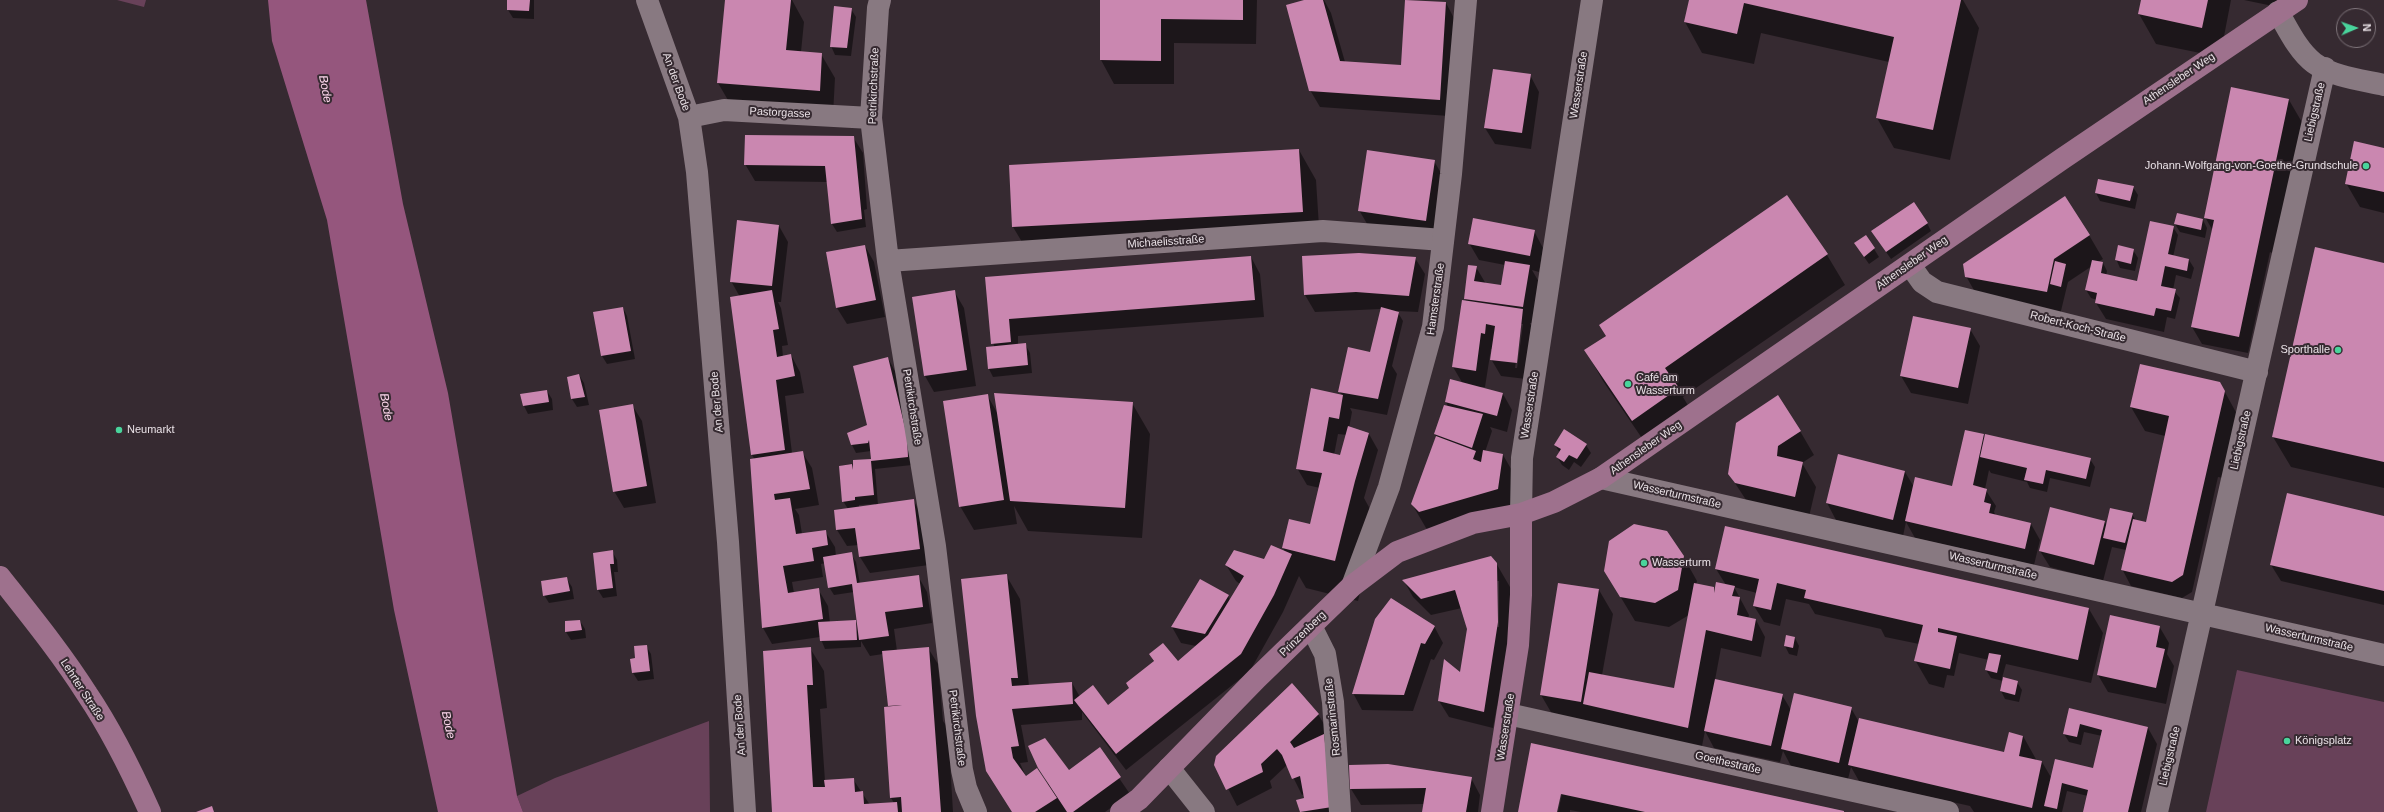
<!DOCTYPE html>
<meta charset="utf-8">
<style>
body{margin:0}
#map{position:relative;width:2384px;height:812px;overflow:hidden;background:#362a31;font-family:Arial,sans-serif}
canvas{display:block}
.north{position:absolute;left:2336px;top:8px;width:40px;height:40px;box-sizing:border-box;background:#362a31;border:1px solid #7e747a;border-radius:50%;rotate:88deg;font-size:11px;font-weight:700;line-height:16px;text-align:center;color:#eae2e7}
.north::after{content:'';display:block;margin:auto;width:14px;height:18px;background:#49d49c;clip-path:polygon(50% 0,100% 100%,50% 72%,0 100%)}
</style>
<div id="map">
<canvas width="2384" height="812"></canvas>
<div class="north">N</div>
</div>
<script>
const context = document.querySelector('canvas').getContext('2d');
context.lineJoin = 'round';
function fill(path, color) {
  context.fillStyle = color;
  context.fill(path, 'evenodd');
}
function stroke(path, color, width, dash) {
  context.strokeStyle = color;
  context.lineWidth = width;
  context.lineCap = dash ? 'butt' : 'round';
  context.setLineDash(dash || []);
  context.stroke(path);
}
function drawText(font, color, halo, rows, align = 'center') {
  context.font = font + ' Arial,sans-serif';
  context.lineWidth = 4;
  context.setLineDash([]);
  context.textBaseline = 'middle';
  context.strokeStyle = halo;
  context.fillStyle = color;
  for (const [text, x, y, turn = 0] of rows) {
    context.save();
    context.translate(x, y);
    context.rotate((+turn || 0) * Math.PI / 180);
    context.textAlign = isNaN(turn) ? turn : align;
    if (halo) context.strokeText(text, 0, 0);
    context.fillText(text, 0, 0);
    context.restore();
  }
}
const green = new Path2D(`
 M117 0H146L144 7Z
 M2237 670 2384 702V812H2206Z
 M709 721 710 812H523L517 796 555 778Z`);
const water = new Path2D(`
 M268 0H366L403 204 448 393 517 796 523 812H438L394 610 327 220 272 41Z`);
const shadow = new Path2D(`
 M508 0H534V19L513 18 508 10Z
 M726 0H792L804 22 801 52 821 54 835 78 833 115 732 107 718 83Z
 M1101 0H1257L1256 44 1174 43V84H1114L1101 60Z
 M1308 0H1324L1331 13 1345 62 1402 66 1446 3 1455 20 1449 116 1320 107 1310 90Z
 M1690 0H1963L1979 28 1950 160 1894 148 1877 118 1889 62 1761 33 1754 64 1702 53 1685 22Z
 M2142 0H2231L2220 57 2156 44 2139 14Z
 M2244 0H2288L2287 9Z
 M851 9 856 17 851 56 835 55 831 46Z
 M1530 75 1539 92 1531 149 1495 144 1485 128Z
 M2232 88 2289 100 2303 124 2275 254 2270 252 2248 353 2202 344 2192 327 2213 231 2205 217Z
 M853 137 863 153 867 209 864 210 866 227 837 232 832 224 827 182 755 181 745 164Z
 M2384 149V213L2360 207 2346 183Z
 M1299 150 1316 180 1320 242 1031 257 1013 227Z
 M1434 161 1448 185 1439 244 1373 234 1359 210Z
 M2099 180 2133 187 2138 195 2135 209 2100 201 2096 193Z
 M1786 196 1827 255 1845 285 1683 397 1696 419 1650 450 1603 381 1586 351Z
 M2203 220 2207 228 2205 238 2180 232 2175 224Z
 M1927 223 1931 231 1891 259 1877 239Z
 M779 226 788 242 781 302H778L781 308 788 345 782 346 783 357 791 355 800 372 804 393 785 396 792 453 802 452 812 468 819 505 795 509 799 515 802 534 825 531 835 547 836 556 851 554 856 562 860 584 918 576 927 592 932 623 894 629 897 651 928 648 938 664 943 721 948 728 953 812H773L810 648 824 671 827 708 820 709 825 781 853 779 870 805 894 803 891 798 890 708 883 654 870 656 861 641V647L825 649 820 637 772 644 763 628 755 460 752 455 740 297 731 281ZM825 563 829 587 834 595 854 592 858 625 856 621 830 623 828 606 818 589 794 593 792 582 823 577 821 564Z
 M2173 227 2178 235 2173 257 2189 260 2194 268 2191 279 2176 275 2173 290 2180 298 2175 319 2167 317 2164 332 2106 319 2096 303 2097 300 2091 298 2086 290 2092 266 2068 282 2060 315 1980 301 1966 276 2089 235 2103 259 2098 262 2103 263 2107 271 2106 276 2138 283Z
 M1534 231 1543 248 1539 272 1532 270 1539 282 1532 323H1530L1532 327 1526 379 1501 376 1491 359 1493 349H1491L1485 387H1477L1503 394 1512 410 1507 432 1490 427 1492 431 1485 452 1503 455 1517 479 1511 513 1434 536 1426 528 1412 504 1436 437 1435 434 1448 407 1446 402 1451 381 1463 384 1453 367 1466 301 1465 299 1476 267 1486 284 1502 286 1505 265 1479 260 1469 243ZM1521 324H1523L1517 368H1515Z
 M1866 236 1879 257 1869 264 1855 244Z
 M865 246 874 262 885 317 847 324 837 308Z
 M2133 250 2138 258 2135 271 2120 268 2116 259Z
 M1251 257 1260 274 1264 317 1018 336V345L1025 344 1030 353 1032 373 993 377 989 369 994 347 986 278Z
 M1303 257 1415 258 1425 274 1418 312 1397 311 1403 321 1392 366 1397 374 1387 415 1350 408 1352 412 1349 428 1369 434 1378 450 1364 498 1377 522 1358 601 1306 588 1299 576 1283 612 1250 671 1126 770 1082 712V720L1021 725 1028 762 1020 763 1026 777 1048 784 1029 746 1069 771 1099 749 1130 794 1105 812H1012L1006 575 1020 599 1029 686 1072 683 1080 697 1108 706 1130 688 1154 662 1150 654 1178 662 1196 646 1181 643 1172 627 1228 596 1230 600 1240 584 1236 581 1226 565 1265 560 1285 552 1283 548 1290 520 1311 525 1320 488 1307 485 1297 468 1342 395 1339 391 1371 353 1381 309 1315 312 1305 295ZM1338 434 1347 435 1341 456 1334 455Z
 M2384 264V488L2291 467 2273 437Z
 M954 291 964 308 976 386 934 392 925 376 913 298Z
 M623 308 627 316 635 359 607 364 602 356Z
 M1970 329 1980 346 1968 404 1911 393 1901 376Z
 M888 358 897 375 912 465 875 469 878 505 913 500 923 517 929 565 870 573 860 557 859 545 847 546 837 530 848 509 843 501 840 466 872 460 871 451 856 453 852 445 868 426ZM875 504V505L859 507V505Z
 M579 375 584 383 589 405 577 407 572 399 568 377Z
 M2220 383 2238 416 2223 478 2218 477 2192 592 2182 598 2131 586 2122 569 2126 550 2112 547 2103 581 2050 567 2040 551 2104 521 2107 525 2132 514 2136 521 2147 523 2165 436 2145 431 2131 407Z
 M547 391 552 399 553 410 528 414 524 406Z
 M987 395 998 414 1132 403 1150 434 1142 538 1028 531 1014 506 1017 524 974 530 960 506Z
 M632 405 642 421 656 503 624 508 614 491Z
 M1800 431 1814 455 1802 463 1816 487 1808 521 1750 506 1729 474Z
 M1966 431 1984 435 1986 438 2090 459 2095 467 2090 487 2050 478 2047 492 2030 488 2027 482 1991 473 1989 470 1985 489 1996 506 1994 512 1996 516 2031 524 2040 540 2034 565 1915 538 1906 522 1903 536 1836 520 1827 503 1905 472 1914 487H1953Z
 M1555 445H1586L1591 453 1581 467 1574 462 1569 470 1562 465 1557 457 1560 453Z
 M2384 517V605L2281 581 2271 565Z
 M612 551 617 560 618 572H614L617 596 603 598 598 590Z
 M1683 556 1697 581 1696 585 1714 588 1715 591 1726 585 1716 569 2089 609 2103 633 2091 683 2006 664 2002 678 2017 682 2022 690 2019 702 2005 699 2001 691 2003 681 1991 678 1986 670 1989 660 1959 653 1954 676 1947 675 1944 688 1929 684 1915 660 1919 644 1885 637 1881 629 1815 614 1809 604 1786 599 1780 626 1764 622 1754 606 1757 593 1734 587 1749 615 1748 619 1756 620 1765 637 1761 657 1721 648 1715 680 1782 695 1791 710 1851 708 1859 722 2005 753 2023 736 2037 761 2042 762 2052 779 2093 771 2102 736 2084 732 2081 745 2069 742 2064 734 2070 710 2148 728 2157 744 2141 812H2084L2088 796 2067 791 2062 812H1974L1970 806 1859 781 1851 767 1848 779 1791 766 1783 751 1780 762 1714 748 1705 731 1701 751 1555 719 1541 695 1559 584 1599 590 1613 614 1602 675 1675 689 1689 615 1669 627 1635 621 1605 571Z
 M1496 563 1510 587 1512 646 1502 709 1497 706 1493 728 1449 717 1439 701 1461 674 1468 629 1462 608 1431 615 1413 597 1404 581ZM1497 581H1499V627H1497Z
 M567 579 572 587 574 599 549 603 544 595Z
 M580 621 585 629 586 638 571 640 566 632V622Z
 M1434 626 1443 643 1434 660 1431 659 1413 711 1362 710 1353 693Z
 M2159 626 2169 643 2167 654 2174 666 2166 704 2108 692 2098 675Z
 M1795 638 1799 646 1797 656 1789 654 1785 646Z
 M646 646 651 654 654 679 638 681 633 673 637 659Z
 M1318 714 1328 731 1339 812H1301L1298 801 1305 799 1304 794 1302 795 1287 765 1270 781 1272 788 1237 806 1216 765Z
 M1532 744 1841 812H1581L1570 810V812H1558L1563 789 1561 788 1556 812H1519Z
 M1350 766 1471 778 1480 795 1478 812H1423L1425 804 1361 805 1351 789Z`);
const building = new Path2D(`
 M507 0H530L529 11 507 10Z
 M725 0H791L786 50 822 53 820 91 717 83Z
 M1100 0H1243V20L1161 19V61L1100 60Z
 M1304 0H1323L1340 61 1401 65 1405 0 1446 2 1440 100 1309 91 1286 5Z
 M1689 0H1961L1933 130 1876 118 1894 37 1744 3 1737 34 1684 22Z
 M2141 0H2208L2202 28 2138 14Z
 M834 6 852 8 847 48 830 47Z
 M1493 69 1531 74 1522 133 1484 128Z
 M2231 87 2289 99 2239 337 2191 327 2214 220 2204 218Z
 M745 135 854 136 862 219 831 224 825 166 744 165Z
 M2354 141 2384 148V192L2345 184Z
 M1299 149 1303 212 1012 227 1009 165Z
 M1367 150 1435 160 1426 221 1358 211Z
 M2098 179 2134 186 2130 201 2095 193Z
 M1787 195 1828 254 1665 368 1679 388 1632 421 1584 350 1606 336 1599 325Z
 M2065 196 2090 235 2054 259 2047 292 1965 277 1963 264Z
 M1914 202 1928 223 1886 252 1871 231Z
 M2177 213 2203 219 2201 230 2174 224Z
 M1473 218 1535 230 1530 256 1468 244Z
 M737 220 779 225 772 286 730 282Z
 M2150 221 2174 226 2168 254 2189 259 2187 271 2165 266 2161 286 2176 289 2171 311 2156 308 2154 316 2095 303 2097 293 2085 290 2092 260 2103 262 2101 273 2137 281Z
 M1866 235 1875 248 1864 257 1854 243Z
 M865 245 876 300 836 308 826 252Z
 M2118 245 2134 249 2131 264 2115 260Z
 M2315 247 2384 263V462L2272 437Z
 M1359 253 1416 257 1409 296 1356 292 1304 295 1302 256Z
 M1251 256 1255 300 1009 319 1011 342 991 344 985 277Z
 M1505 261 1530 265 1523 307 1464 299 1468 265 1477 266 1474 281 1501 285Z
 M2055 261 2066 264 2061 287 2050 284Z
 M772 290 779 329 773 330 777 357 791 354 795 376 776 380 785 450 751 455 730 297Z
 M955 290 967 370 924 376 912 297Z
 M1462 300 1523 309 1517 363 1490 360 1495 326 1486 324 1485 334 1481 333 1476 371 1452 367Z
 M623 307 631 351 601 356 593 312Z
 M1381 307 1399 312 1378 399 1338 392 1348 347 1370 352Z
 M1913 316 1971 328 1958 388 1900 376Z
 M1026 343 1028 365 988 369 986 347Z
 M888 357 907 436 908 457 871 461 874 495 855 497V500L842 502 839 466 852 464 853 470V460L871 459 869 440 868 443 851 445 847 433 867 425 853 366Z
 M2140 364 2220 382 2225 391 2183 575 2172 582 2121 570 2133 519 2146 522 2169 416 2130 407Z
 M579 374 585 397 571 399 567 377Z
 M1450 379 1503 393 1497 416 1445 402Z
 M1311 388 1343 395 1339 419 1329 417 1323 451 1340 455 1348 426 1369 433 1355 481 1335 561 1282 548 1289 519 1310 524 1322 473 1296 469Z
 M547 390 549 402 523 406 520 394Z
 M994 393 1133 402 1125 508 1010 501Z
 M988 394 1004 500 959 507 943 401Z
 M1778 395 1801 431 1778 446 1777 456 1803 462 1795 497 1735 483 1728 474 1736 423Z
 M633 404 647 486 613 492 599 410Z
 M1444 405 1483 414 1472 448 1434 434Z
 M1564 429 1587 444 1577 459 1569 455 1564 462 1556 457 1561 449 1554 445Z
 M1965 430 1984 434 1973 485 1987 489 1984 502 1991 504 1989 513 2031 523 2025 549 1905 521 1915 477 1952 486Z
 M1985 434 2091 458 2086 479 2046 470 2043 484 2024 480 2027 468 1980 457Z
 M1436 436 1476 451 1473 459 1481 462 1483 450 1503 454 1498 489 1419 512 1411 504Z
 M803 451 810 489 774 494 775 500 790 498 796 534 826 530 828 545 812 548 814 561 783 566 788 593 819 588 823 619 762 628 750 459Z
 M1838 454 1905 471 1893 520 1826 503Z
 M2287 493 2384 516V591L2270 565Z
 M914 499 920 549 859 557 855 528 836 530 834 510Z
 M2050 507 2105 521 2094 565 2039 551Z
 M2110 508 2133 513 2125 543 2103 538Z
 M1634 524 1667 531 1684 556 1678 590 1655 603 1620 597 1604 571 1609 541Z
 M1725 526 2089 608 2078 660 1938 628V632L1957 636 1950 669 1914 661 1923 625 1804 598 1806 590 1777 583 1771 610 1753 606 1759 579 1715 569Z
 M1271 545 1292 554 1274 595 1241 654 1116 754 1074 700 1093 685 1108 705 1129 688 1126 683 1154 661 1149 654 1163 643 1178 661 1208 635 1244 576 1225 565 1234 550 1264 559Z
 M613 550 614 564H610L613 588 597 590 593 553Z
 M852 552 857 583 919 575 923 607 885 612 889 636 859 640 852 584 828 588 823 557Z
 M1491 556 1497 563 1498 622 1484 712 1438 701 1444 659 1460 672 1467 629 1455 590 1421 599 1402 580Z
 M1007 574 1018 678H1011L1012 686 1072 682 1073 704 1012 709 1019 746 1011 747 1013 758 1026 776 1037 768 1057 798 1035 812H1012L986 771 976 716 961 579Z
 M567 577 570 591 543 596 541 581Z
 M1200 579 1229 595 1205 634 1171 627Z
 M1716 582 1735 586 1732 596 1740 597 1737 615 1756 619 1752 641 1706 630 1688 728 1583 704 1589 672 1674 688 1694 583 1714 587V593Z
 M1558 583 1599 589 1581 702 1540 695Z
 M1391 598 1435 626 1425 644 1421 643 1404 695 1352 694 1375 619Z
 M2110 615 2160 626 2156 647 2165 649 2156 688 2097 675Z
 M580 620 582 630 565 632V621Z
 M856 620 857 640 820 641 818 622Z
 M1786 635 1795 637 1793 648 1784 646Z
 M647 645 650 671 632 673 630 659 635 658 634 646Z
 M811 647 813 685H807L813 787H825L824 780 854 778 855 792 863 791 864 804 897 802 898 812H772L763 651Z
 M929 647 941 812H902L901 797 890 798 884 707 902 705 888 706 882 651Z
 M1989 653 2001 655 1997 673 1985 670Z
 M2003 677 2018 681 2015 695 2000 691Z
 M1715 679 1783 694 1771 746 1704 731Z
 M1292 683 1319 714 1290 742 1294 748 1324 734 1332 807 1300 812 1296 800 1304 798 1300 776 1292 779 1282 755 1277 749 1261 764 1263 772 1226 790 1214 765 1216 756Z
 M1794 693 1852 707 1839 763 1781 749Z
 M2069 708 2148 727 2128 812H2083L2088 790 2062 783 2057 809 2044 806 2055 759 2093 768 2102 730 2080 724 2077 737 2063 734Z
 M1859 718 2004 752 2009 732 2023 736 2019 756 2042 761 2032 808 1848 765Z
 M1045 738 1069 770 1100 747 1121 777 1073 812H1067L1038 768 1028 746Z
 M1531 743 1844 811V812H1645L1561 794 1557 812H1518Z
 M1388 764 1472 777 1466 812H1422L1426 788 1350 789 1349 765Z
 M212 806 214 812H196Z`);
const minor = new Path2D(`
 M647 0 689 117 697 172 728 542 745 812
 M880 0 878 8 871 118 888 261 935 546 962 770 966 788 976 812
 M2278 12C2288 29 2298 51 2314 63 2333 77 2362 80 2384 85
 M689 117 724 110 871 118
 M888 261 1323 231 1443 240
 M1910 265 1922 282 1937 292 2257 372
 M1601 478 2384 655
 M1311 626 1325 654 1333 702 1340 812
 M1508 714 1948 812
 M1169 768 1204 812
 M2157 812 2325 68`);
const tertiary = new Path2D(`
 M1521 514 1522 458 1592 0
 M1352 586 1389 487 1433 327 1451 174 1466 0`);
const secondary = new Path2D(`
 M0 577C30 615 61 653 87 694 112 731 132 772 150 812
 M1121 812 1139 799 1257 678 1352 586 1397 552 1473 523 1521 514 1554 502 1601 478 2062 159 2297 0
 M1492 812 1518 645 1521 595V514`);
const markers = [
 [2366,166,4,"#49d49c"],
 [2338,350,4,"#49d49c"],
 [1628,384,4,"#49d49c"],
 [119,430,4,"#49d49c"],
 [1644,563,4,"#49d49c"],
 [2287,741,4,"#49d49c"]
];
const streetNames = [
 ["Athensleber Weg",2179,79,-34],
 ["An der Bode",676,82,70],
 ["Wasserstraße",1579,85,-81],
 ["Petrikirchstraße",874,86,-88],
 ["Liebigstraße",2315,112,-77],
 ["Pastorgasse",780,113,3],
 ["Michaelisstraße",1166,242,-4],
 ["Athensleber Weg",1912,263,-35],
 ["Hamsterstraße",1436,299,-82],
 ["Robert-Koch-Straße",2078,327,14],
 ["An der Bode",717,402,-95],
 ["Wasserstraße",1530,405,-81],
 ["Petrikirchstraße",912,407,81],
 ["Liebigstraße",2241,440,-77],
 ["Athensleber Weg",1646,448,-35],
 ["Wasserturmstraße",1677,495,13],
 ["Wasserturmstraße",1993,566,13],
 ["Prinzenberg",1303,634,-44],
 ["Wasserturmstraße",2309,638,13],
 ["Lehrter Straße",82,690,57],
 ["Rosmarinstraße",1333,717,-96],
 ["An der Bode",740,725,-94],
 ["Wasserstraße",1506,727,-81],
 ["Petrikirchstraße",957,728,83],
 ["Liebigstraße",2170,756,-77],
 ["Goethestraße",1728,763,13]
];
const poiNames = [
 ["Johann-Wolfgang-von-Goethe-Grundschule",2358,166,"right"],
 ["Sporthalle",2330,350,"right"],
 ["Café am",1636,378],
 ["Wasserturm",1636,391],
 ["Neumarkt",127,430],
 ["Wasserturm",1652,563],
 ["Königsplatz",2295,741]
];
const waterNames = [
 ["Bode",325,89,79],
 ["Bode",386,407,79],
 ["Bode",448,725,78]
];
fill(green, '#684159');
fill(water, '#95567d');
fill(shadow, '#0007');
fill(building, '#ca87b0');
stroke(minor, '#887981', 22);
stroke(tertiary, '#887981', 22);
stroke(secondary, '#9e718d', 22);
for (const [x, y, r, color] of markers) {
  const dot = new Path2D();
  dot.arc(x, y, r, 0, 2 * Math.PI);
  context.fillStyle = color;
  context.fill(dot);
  stroke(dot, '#362a31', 1.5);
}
drawText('11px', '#eae2e7', '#362a31', streetNames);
drawText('11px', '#eae2e7', '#362a31', poiNames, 'left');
drawText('italic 12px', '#fcd6eb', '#362a31', waterNames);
</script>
